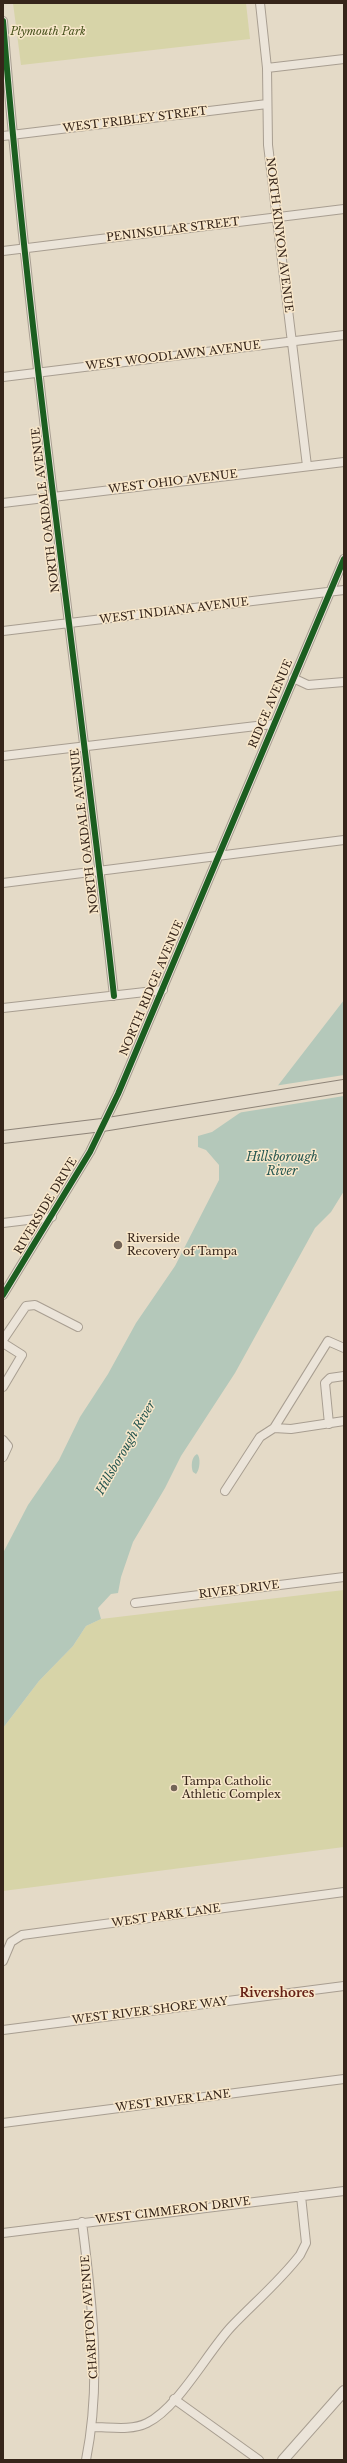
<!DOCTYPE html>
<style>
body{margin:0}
#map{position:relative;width:347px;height:2463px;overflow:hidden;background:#e4dac7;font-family:"Libre Baskerville",serif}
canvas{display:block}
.frame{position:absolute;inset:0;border:4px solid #36251a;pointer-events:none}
</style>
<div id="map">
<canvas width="347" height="2463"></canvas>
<div class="frame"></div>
</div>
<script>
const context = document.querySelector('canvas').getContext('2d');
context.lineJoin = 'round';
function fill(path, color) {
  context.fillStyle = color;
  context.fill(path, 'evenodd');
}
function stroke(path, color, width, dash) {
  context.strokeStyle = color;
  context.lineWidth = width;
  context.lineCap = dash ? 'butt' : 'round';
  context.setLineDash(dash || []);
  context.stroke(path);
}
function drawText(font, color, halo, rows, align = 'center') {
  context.font = font + ' "Libre Baskerville",serif';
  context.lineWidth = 3;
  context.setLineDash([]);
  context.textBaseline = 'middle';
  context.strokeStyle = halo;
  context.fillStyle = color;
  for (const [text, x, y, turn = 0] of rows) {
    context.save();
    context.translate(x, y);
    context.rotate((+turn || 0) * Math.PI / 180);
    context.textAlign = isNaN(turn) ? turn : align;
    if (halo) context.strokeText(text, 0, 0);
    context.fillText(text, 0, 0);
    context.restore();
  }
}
const green = new Path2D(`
 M13 3H246L250 39 21 65Z
 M344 1590V1847L3 1891V1728L39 1681 73 1646 86 1626 101 1619Z`);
const water = new Path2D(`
 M344 1000V1191L331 1212 315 1228 235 1373 181 1456 165 1488 133 1542 121 1577 118 1593 111 1594 98 1608 101 1619 86 1626 73 1646 39 1681 3 1728V1553L28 1505 59 1460 80 1417 108 1374 136 1323 175 1266 219 1180V1165L206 1150 198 1147V1136L212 1132 276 1088Z
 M197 1454C201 1457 200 1470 196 1474L193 1472C191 1467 191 1457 197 1454Z`);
const pier = new Path2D(`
 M344 1075V1096L237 1113 274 1086Z`);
const minor = new Path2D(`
 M260 3 267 68 268 145 307 466
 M3 21C29 347 78 671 114 996
 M267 68 344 59
 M3 136 267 104
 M3 251 344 209
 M3 377 344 335
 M3 503 344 462
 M3 631 344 590
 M293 678 308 685 344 682
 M3 756 273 724
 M3 883 344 840
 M3 1008 163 990
 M3 1223 52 1217
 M3 1295 90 1152 118 1094 344 559
 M3 1340 26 1306 35 1305 78 1327
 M3 1343 22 1355 3 1387
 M329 1424 325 1383 330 1378 344 1376
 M274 1428 291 1429 344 1421
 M3 1440 8 1446 3 1457
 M225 1491 260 1437 274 1428 328 1341 344 1348
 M135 1603 344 1577
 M3 1961 11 1942 22 1935 344 1892
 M3 2030 344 1986
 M3 2123 344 2079
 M82 2222C92 2301 102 2381 86 2460
 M3 2233 344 2191
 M174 2399 259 2460
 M93 2427C110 2427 131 2431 147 2423 178 2408 207 2353 231 2327 254 2303 280 2281 300 2255L306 2243 301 2196`);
const tertiary = new Path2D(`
 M283 2460 344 2391`);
const primary = new Path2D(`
 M3 1137 102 1125 344 1086`);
const cycleway = new Path2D(`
 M3 21C29 347 78 671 114 996
 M3 1295 90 1152 118 1094 344 559`);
const markers = [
 [118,1245,5,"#736457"],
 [174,1788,4,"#736457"]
];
const parkNames = [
 ["Plymouth Park",48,32]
];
const streetNames = [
 ["WEST FRIBLEY STREET",135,120,-7],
 ["PENINSULAR STREET",173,230,-7],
 ["NORTH KINYON AVENUE",279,235,83],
 ["WEST WOODLAWN AVENUE",173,356,-7],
 ["WEST OHIO AVENUE",173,482,-7],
 ["NORTH OAKDALE AVENUE",46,510,-97],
 ["WEST INDIANA AVENUE",174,611,-7],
 ["RIDGE AVENUE",271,704,-67],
 ["NORTH OAKDALE AVENUE",85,831,-97],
 ["NORTH RIDGE AVENUE",152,988,-67],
 ["RIVERSIDE DRIVE",46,1206,-59],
 ["RIVER DRIVE",239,1590,-7],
 ["WEST PARK LANE",166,1916,-8],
 ["WEST RIVER SHORE WAY",150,2011,-7],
 ["WEST RIVER LANE",173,2101,-7],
 ["WEST CIMMERON DRIVE",173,2211,-7],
 ["CHARITON AVENUE",90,2317,-94]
];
const poiNames = [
 ["Riverside",127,1239],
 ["Recovery of Tampa",127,1252],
 ["Tampa Catholic",182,1782],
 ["Athletic Complex",182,1795]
];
const waterNames = [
 ["Hillsborough",282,1158],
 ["River",282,1172],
 ["Hillsborough River",126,1448,-60]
];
const neighbourhoodNames = [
 ["Rivershores",277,1994]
];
fill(green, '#d7d4a8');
fill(water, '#b4c8ba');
fill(pier, '#e4dac7');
stroke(minor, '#a89e91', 10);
stroke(tertiary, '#a89e91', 12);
stroke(primary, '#8e8478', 14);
stroke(minor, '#ebe4d9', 8);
stroke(tertiary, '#ebe4d9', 10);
stroke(primary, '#e3daca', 12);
stroke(cycleway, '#1b5e20', 6);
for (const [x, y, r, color] of markers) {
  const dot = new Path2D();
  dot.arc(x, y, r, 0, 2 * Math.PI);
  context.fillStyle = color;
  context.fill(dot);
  stroke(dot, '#f8e7ca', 1.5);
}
drawText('italic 11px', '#4a541f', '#f8e7ca', parkNames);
drawText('11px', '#36251a', '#f8e7ca', streetNames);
drawText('11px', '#36251a', '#f8e7ca', poiNames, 'left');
drawText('italic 12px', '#275751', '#f8e7ca', waterNames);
drawText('bold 12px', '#662116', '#f8e7ca', neighbourhoodNames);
</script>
